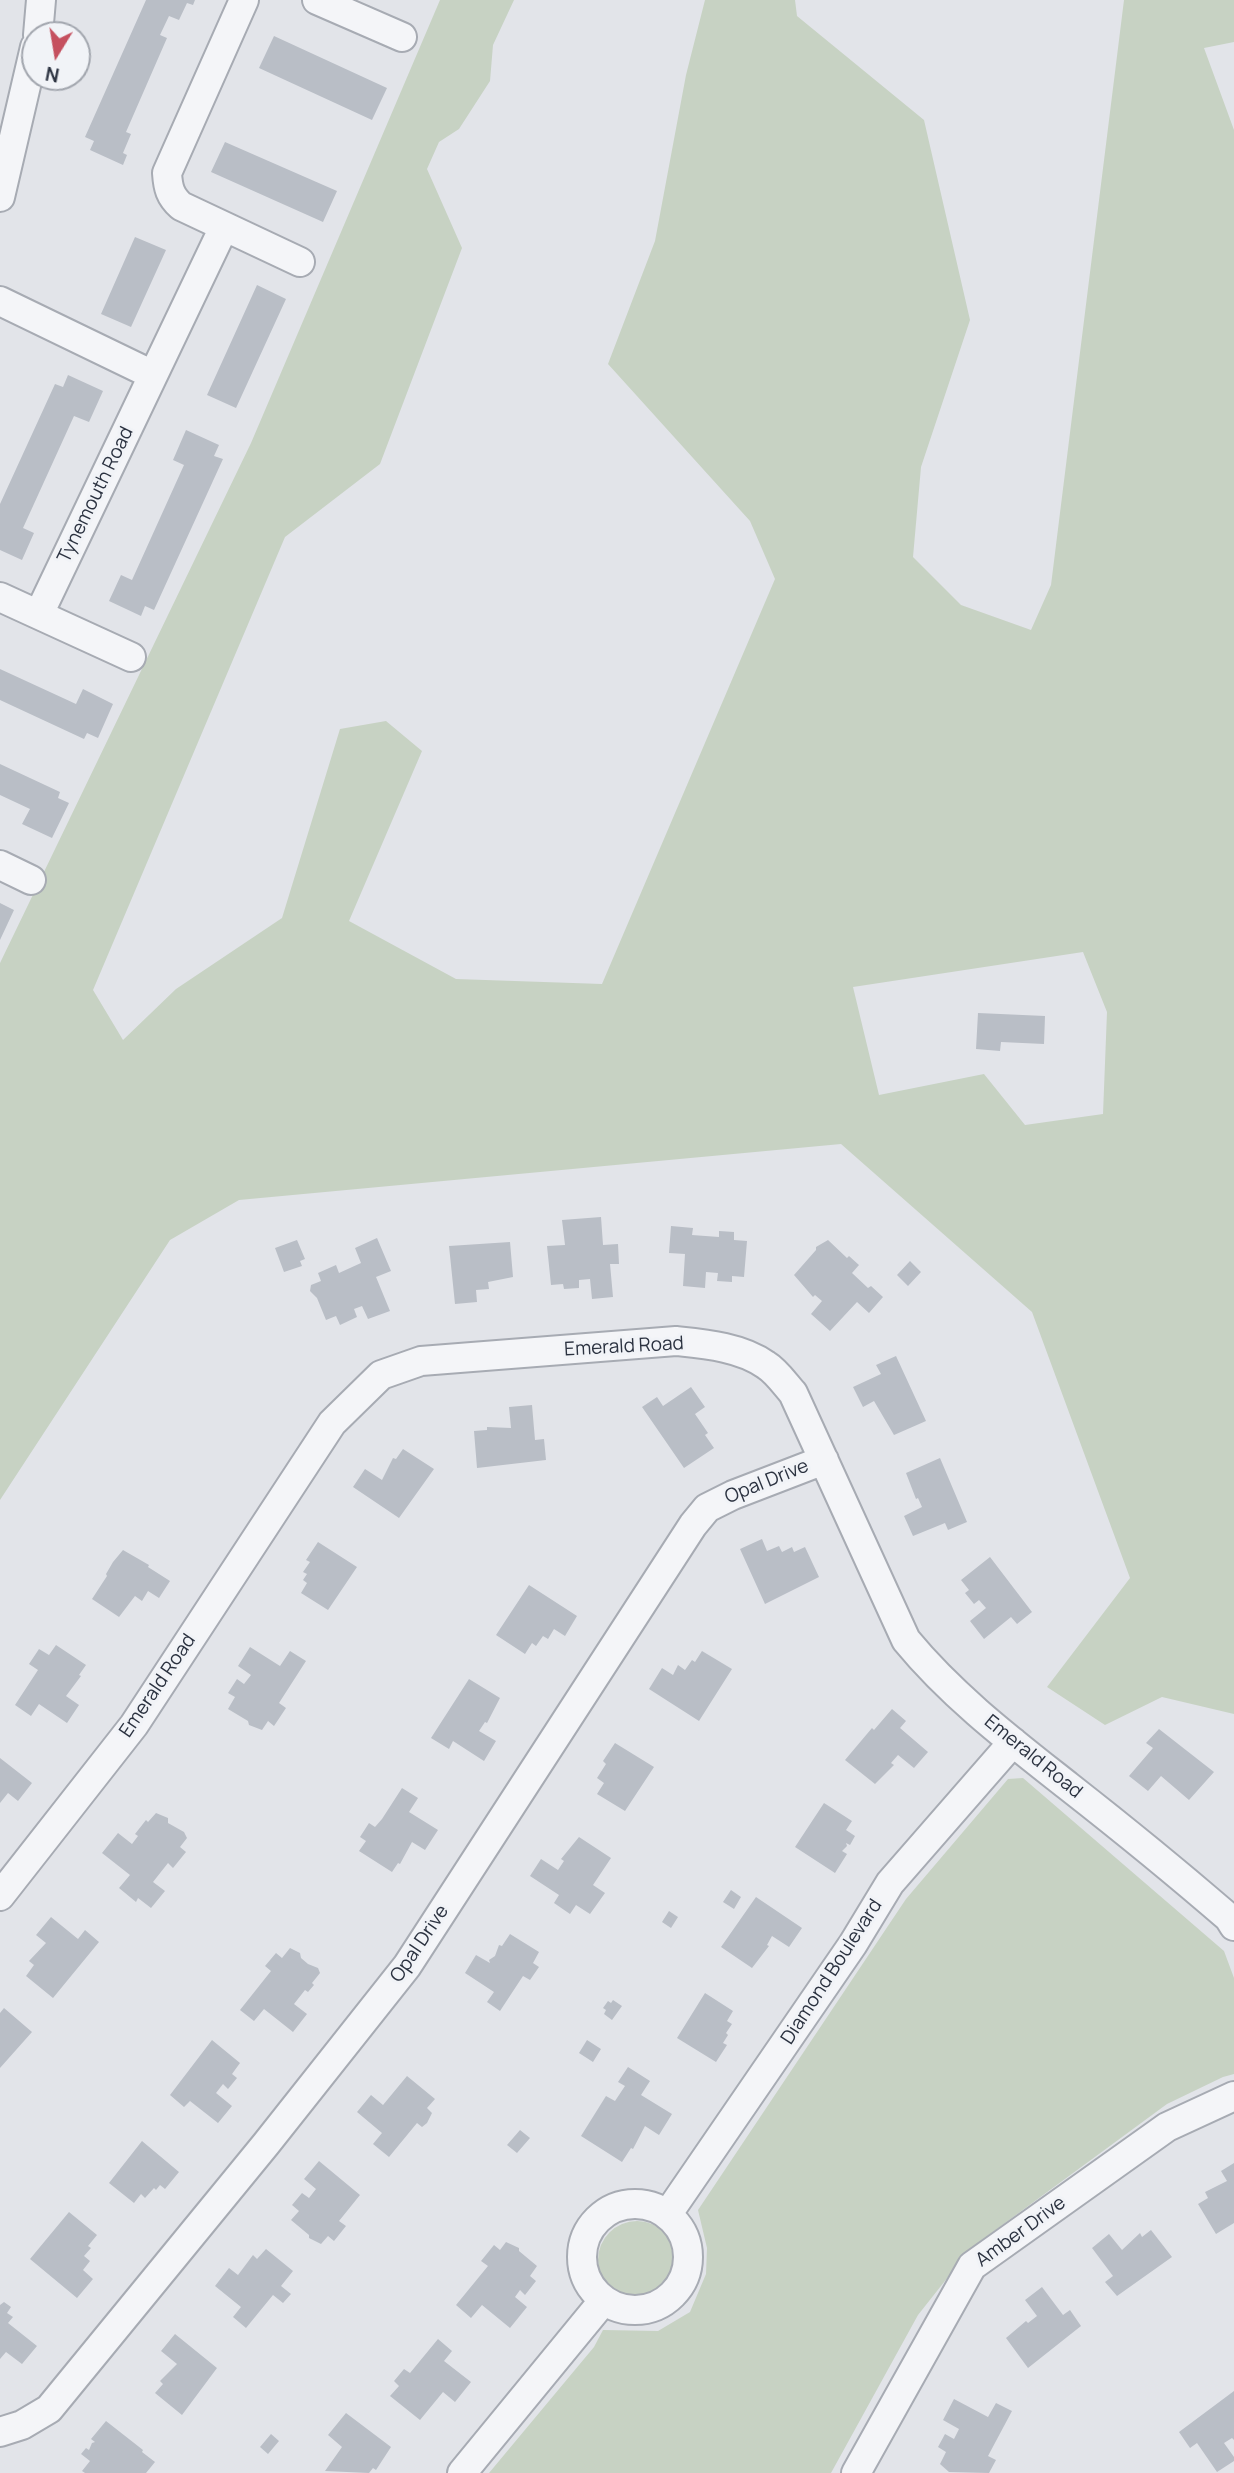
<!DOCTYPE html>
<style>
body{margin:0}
#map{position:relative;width:1234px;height:2473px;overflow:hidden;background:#e2e4e9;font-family:Manrope,sans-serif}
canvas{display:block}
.north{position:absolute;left:21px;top:21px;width:70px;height:70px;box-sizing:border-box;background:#f1f3f7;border:2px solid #a2a6ae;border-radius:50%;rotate:191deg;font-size:19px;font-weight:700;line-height:28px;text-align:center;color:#2b3240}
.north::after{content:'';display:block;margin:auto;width:24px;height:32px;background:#c5505f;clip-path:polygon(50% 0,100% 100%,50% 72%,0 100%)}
</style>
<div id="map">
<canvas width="1234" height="2473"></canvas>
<div class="north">N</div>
</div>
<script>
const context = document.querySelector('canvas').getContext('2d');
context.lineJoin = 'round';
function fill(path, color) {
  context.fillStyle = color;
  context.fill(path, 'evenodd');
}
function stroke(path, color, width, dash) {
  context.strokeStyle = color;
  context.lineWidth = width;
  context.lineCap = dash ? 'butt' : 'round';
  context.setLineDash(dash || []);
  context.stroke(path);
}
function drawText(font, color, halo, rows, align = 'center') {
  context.font = font + ' Manrope,sans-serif';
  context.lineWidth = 6;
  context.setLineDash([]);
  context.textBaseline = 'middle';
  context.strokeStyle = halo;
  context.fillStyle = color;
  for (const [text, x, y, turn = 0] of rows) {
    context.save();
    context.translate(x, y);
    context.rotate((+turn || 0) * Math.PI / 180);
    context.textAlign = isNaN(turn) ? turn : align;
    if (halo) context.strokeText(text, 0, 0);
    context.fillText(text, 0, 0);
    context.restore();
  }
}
const green = new Path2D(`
 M440 0H514L493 45 490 81 459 129 439 142 427 169 462 248 380 464 285 537 93 990 123 1040 176 989 282 918 340 729 386 721 422 751 349 921 456 979 602 984 775 579 750 521 608 364 655 241 686 75 705 0H795L797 16 924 120 970 320 921 467 913 557 961 605 1031 630 1051 585 1124 0H1234V42L1204 48 1234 130V1714L1162 1697 1105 1725 1047 1687 1130 1578 1032 1312 841 1144 239 1200 170 1240 0 1500V963L251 443ZM1083 952 1107 1012 1103 1114 1025 1125 984 1074 879 1095 853 987Z
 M1023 1778 1224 1951 1234 1978V2074L1223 2077 1167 2104 971 2248 918 2315 831 2473H489L594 2347 603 2330 658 2331 690 2312 706 2274 707 2248 698 2210 906 1899 1008 1779Z
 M598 2260a39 39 0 1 1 78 0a39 39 0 1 1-78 0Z`);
const building = new Path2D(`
 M146 0H195L193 5 187 3 179 20 169 16 160 35 167 38 126 132 131 134 123 153 127 155 123 165 90 150 94 141 85 137Z
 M274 36 387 88 372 120 259 68Z
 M225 142 337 191 323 222 211 172Z
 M135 237 166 250 131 327 101 314Z
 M257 285 286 299 236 408 207 395Z
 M68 375 103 391 89 422 74 416 23 528 34 533 22 560 0 550V504L55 384 63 387Z
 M186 430 219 445 214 456 223 459 154 610 145 606 141 616 109 601 121 575 132 580 184 465 173 460Z
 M0 669 76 704 83 689 113 704 98 738 87 733 84 739 0 700Z
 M0 764 60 792 58 798 69 803 52 838 22 824 30 809 0 795Z
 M0 903 14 910 0 940Z
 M978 1013 1045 1016 1044 1044 1001 1042 1000 1051 976 1049Z
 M601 1217 603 1245 618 1244 619 1264H610L613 1297 592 1299 590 1279 579 1280V1288L564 1289 563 1284 551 1285 547 1246 565 1245 562 1220Z
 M671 1226 693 1228 692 1235 719 1237V1231L734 1232V1240L747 1241 744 1277 732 1276V1282L717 1281 718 1273 706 1272 705 1288 683 1286 685 1254 669 1253Z
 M377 1238 391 1271 376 1277 390 1311 368 1319 362 1306 354 1309 357 1317 340 1325 336 1316 326 1320 317 1298 310 1291 311 1285 321 1281 318 1273 336 1265 339 1273 361 1263 355 1248Z
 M297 1240 305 1259 300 1261 302 1266 284 1272 275 1248Z
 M828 1240 847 1258 849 1256 859 1265 852 1273 868 1288 871 1286 883 1297 869 1313 857 1302 830 1331 811 1314 822 1301 815 1295 813 1297 794 1275 816 1250V1247Z
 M510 1242 513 1277 488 1282 489 1289 476 1290 477 1302 455 1304 449 1246Z
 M910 1261 921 1272 908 1286 897 1275Z
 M896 1356 926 1421 894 1435 874 1401 863 1407 853 1387 881 1374 876 1365Z
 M691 1387 705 1407 695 1414 708 1433 705 1435 714 1448 684 1468 642 1407 657 1397 663 1406Z
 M532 1405 535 1440 544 1439 546 1460 477 1468 474 1431 487 1430V1427L511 1428 509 1407Z
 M403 1449 434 1469 399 1518 353 1487 365 1469 382 1480 393 1458 396 1459Z
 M940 1458 967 1522 948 1530 945 1523 913 1536 904 1516 922 1507 918 1498 916 1499 906 1473Z
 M762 1539 767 1551 779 1546 782 1552 792 1547 794 1552 805 1547 819 1577 765 1604 740 1549Z
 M318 1542 357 1567 328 1610 301 1593 307 1583 303 1580 307 1574 303 1572 310 1562 306 1560Z
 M123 1550 149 1565 148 1567 170 1581 159 1598 148 1591 142 1601 135 1596 119 1617 92 1599 107 1576 106 1574 113 1562Z
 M990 1557 1032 1612 1017 1624 1011 1617 984 1639 970 1621 986 1608 979 1600 974 1604 965 1593 969 1590 961 1580Z
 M529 1585 577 1616 565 1636 554 1629 548 1639 543 1636 536 1646 532 1643 525 1654 496 1635Z
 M56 1645 86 1665 79 1675 81 1676 66 1696 79 1705 67 1723 39 1704 31 1716 15 1705 38 1670 29 1664 39 1649 49 1655Z
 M250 1647 280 1666 290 1651 306 1661 279 1703 286 1708 274 1726 268 1721 262 1730 249 1725 248 1721 228 1709 235 1697 228 1693 237 1679 244 1684 251 1675 238 1666Z
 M702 1651 732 1669 699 1721 649 1689 662 1668 673 1675 678 1665 685 1670 692 1660 695 1662Z
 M469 1679 500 1698 487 1723 485 1722 479 1731 496 1741 484 1761 453 1741 449 1749 431 1738Z
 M892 1709 906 1721 900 1728 928 1752 914 1768 898 1755 891 1763 894 1765 875 1784 845 1760 872 1728 874 1730Z
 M1159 1729 1214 1772 1189 1800 1161 1776 1148 1791 1129 1776 1153 1748 1146 1743Z
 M615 1743 654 1767 625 1811 597 1794 604 1783 597 1778 606 1764 603 1761Z
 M0 1758 32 1783 18 1801 8 1793 0 1803Z
 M402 1788 418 1798 409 1812 438 1830 425 1850 412 1842 400 1864 398 1863 392 1872 359 1851 366 1841 360 1837 369 1823 375 1827 382 1819Z
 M824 1803 852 1821 846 1830 855 1836 850 1845 846 1843 847 1846 842 1851 847 1854 835 1873 795 1847Z
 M156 1813 168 1818V1823L184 1832 187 1838 180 1847 186 1852 173 1868 168 1863 153 1882 165 1891 151 1908 138 1898 136 1902 119 1888 130 1875 102 1853 118 1833 132 1844 138 1836 135 1834 146 1820 148 1822Z
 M579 1837 611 1858 593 1885 605 1893 590 1914 576 1905 570 1914 554 1903 559 1895 530 1876 541 1859 558 1870 564 1861 561 1859Z
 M731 1890 741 1897 734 1909 723 1902Z
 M756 1897 802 1928 789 1947 772 1936 767 1945 769 1946 752 1968 721 1947Z
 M669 1911 678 1917 671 1928 662 1922Z
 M51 1917 78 1939 85 1930 99 1942 53 1998 26 1976 34 1965 29 1961 46 1943 36 1935Z
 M510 1934 539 1952 533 1963 539 1967 530 1980 523 1976 500 2011 487 2002 494 1992 465 1973 476 1955 490 1963 489 1960 495 1956 499 1945 502 1946Z
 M290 1948 300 1953 301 1958 308 1964 318 1968 320 1973 312 1983 314 1985 308 1992 305 1990 294 2004 307 2014 293 2032 264 2009 254 2021 240 2010 271 1971 265 1966 276 1953 282 1958Z
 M705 1993 733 2011 727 2021 732 2024 726 2033 728 2035 723 2043 727 2045 716 2062 677 2038Z
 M613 2000 622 2006 612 2020 604 2014 606 2010 603 2008 608 2001 611 2003Z
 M4 2008 32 2032 0 2068V2013Z
 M212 2040 240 2063 232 2074 237 2078 228 2089 223 2084 216 2093 232 2106 218 2123 190 2101 184 2107 170 2095Z
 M587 2040 601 2049 593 2062 579 2053Z
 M628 2067 650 2081 641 2095 672 2114 659 2135 645 2126 633 2149 631 2148 622 2162 581 2136 606 2096 615 2101 625 2086 618 2082Z
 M407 2076 435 2099 427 2108 432 2113 427 2123 422 2127 417 2123 389 2157 373 2144 382 2133 357 2112 371 2095 383 2105Z
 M520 2130 530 2138 517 2153 507 2145Z
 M142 2141 179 2172 165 2189 160 2185 156 2190 154 2188 145 2198 141 2194 134 2203 109 2183Z
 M319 2161 360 2195 339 2221 346 2226 334 2241 328 2236 321 2244 309 2238V2235L291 2220 299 2211 292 2205 302 2193 309 2198 316 2189 304 2179Z
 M1234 2163V2223L1216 2234 1198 2204 1208 2198 1205 2192 1227 2181 1221 2171Z
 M69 2212 97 2235 88 2246 91 2248 84 2256 90 2261 83 2270 93 2279 77 2298 30 2259Z
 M1151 2230 1172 2257 1117 2296 1105 2282 1113 2276 1092 2248 1109 2234 1122 2250 1140 2233 1142 2237Z
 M506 2242 519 2248V2251L537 2266 530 2276 536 2281 525 2295 520 2290 515 2297 527 2307 510 2328 482 2305 471 2318 456 2305 488 2266 481 2261 494 2245 500 2250Z
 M266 2249 293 2271 281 2286 291 2294 283 2303 273 2295 246 2328 233 2317 241 2307 215 2286 229 2268 238 2275 253 2255 257 2259Z
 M1042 2287 1063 2315 1070 2310 1081 2326 1028 2368 1006 2338 1026 2321 1028 2323 1037 2316 1025 2300Z
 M4 2302 11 2307 7 2313 13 2317 8 2323 37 2346 22 2364 6 2352 0 2359V2305Z
 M175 2334 217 2368 182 2415 155 2393 163 2384 160 2381 177 2364 161 2351Z
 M438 2339 452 2351 444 2361 471 2382 455 2402 443 2392 420 2420 390 2396 399 2386 394 2381 404 2369 410 2373Z
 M1234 2391V2440L1232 2438 1224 2443 1234 2457V2461L1217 2472 1197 2443 1190 2448 1179 2432Z
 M954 2399 988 2417 996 2403 1012 2411 988 2456 996 2460 989 2473 949 2472 940 2464 946 2452 938 2447 945 2434 954 2439 959 2429 943 2420Z
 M346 2413 391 2447 376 2470 373 2468 369 2473 325 2471 342 2447 328 2435Z
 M106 2421 143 2450 142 2452 155 2462 146 2473H85L82 2471 90 2461 81 2454 86 2448 89 2450 92 2443 95 2442 91 2439Z
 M271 2434 279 2441 268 2454 260 2447Z`);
const minor = new Path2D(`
 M244 0 167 173C168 188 170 196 181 206L300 262
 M317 0 402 37
 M38 35 41 0
 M0 197 35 47
 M0 301 153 375
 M0 597 131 657
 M39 614 224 227
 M0 865 31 880
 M0 1896 134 1725 332 1423 381 1375 421 1361 676 1341C705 1344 741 1347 766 1365 776 1371 785 1384 793 1393L906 1640C952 1696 1011 1741 1068 1786 1123 1829 1177 1873 1229 1918L1234 1926
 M582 2257a53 53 0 1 1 106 0a53 53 0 1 1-106 0Z
 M667 2215 853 1944 890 1883 1013 1742
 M0 2432 22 2425 49 2409 266 2144 407 1966 693 1525 707 1508 733 1495 824 1460
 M462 2473 604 2300
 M856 2473 972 2266 1167 2127 1234 2096`);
const streetNames = [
 ["Tynemouth Road",96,495,-64],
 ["Emerald Road",624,1347,-3],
 ["Opal Drive",767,1482,-22],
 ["Emerald Road",158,1686,-56],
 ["Emerald Road",1033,1757,39],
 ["Opal Drive",420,1944,-56],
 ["Diamond Boulevard",832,1972,-57],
 ["Amber Drive",1021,2232,-36]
];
fill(green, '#c7d2c3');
fill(building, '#b9bec6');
stroke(minor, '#a7abb3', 32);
stroke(minor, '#f4f5f8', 28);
drawText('19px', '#2b3240', '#f1f3f7', streetNames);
</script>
